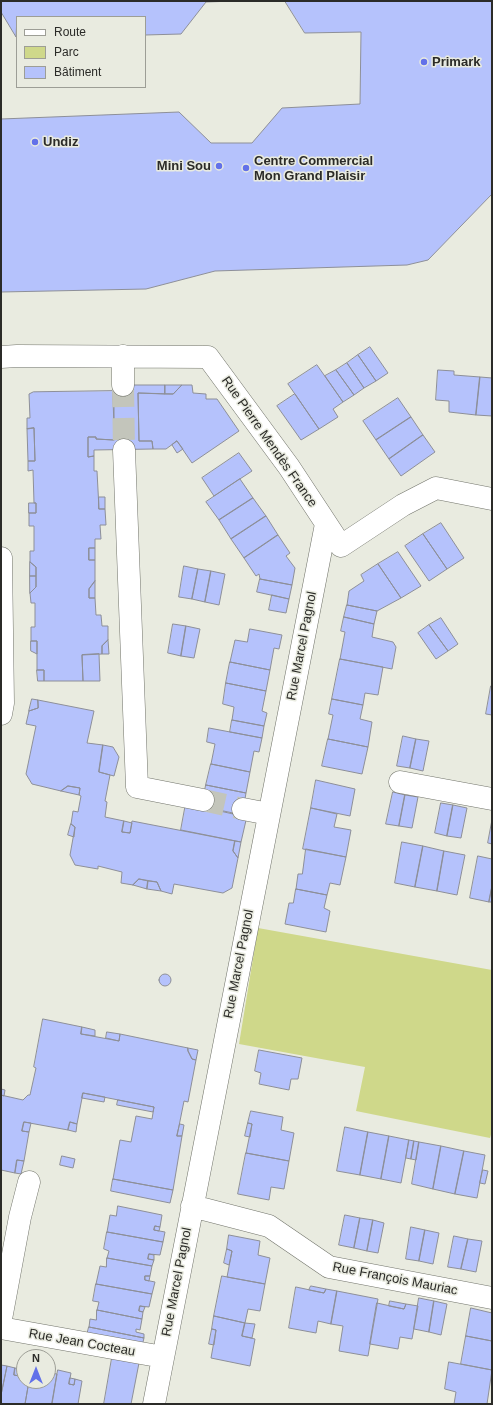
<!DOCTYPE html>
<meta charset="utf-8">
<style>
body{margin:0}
#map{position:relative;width:493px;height:1405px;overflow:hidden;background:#e9ebe0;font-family:Helvetica,sans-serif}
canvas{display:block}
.frame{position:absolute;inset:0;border:2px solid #2b2b28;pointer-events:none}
.legend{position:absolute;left:16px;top:16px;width:130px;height:72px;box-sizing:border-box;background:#e9ebe0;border:1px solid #9d9e96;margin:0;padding:5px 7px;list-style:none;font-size:12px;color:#2b2b28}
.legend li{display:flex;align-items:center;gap:8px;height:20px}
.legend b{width:20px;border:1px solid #9d9e96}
.north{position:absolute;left:16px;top:1349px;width:40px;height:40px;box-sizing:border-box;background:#e9ebe0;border:1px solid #9d9e96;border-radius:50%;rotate:0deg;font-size:11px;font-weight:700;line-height:16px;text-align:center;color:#2b2b28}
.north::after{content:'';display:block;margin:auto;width:14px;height:18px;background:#6271e9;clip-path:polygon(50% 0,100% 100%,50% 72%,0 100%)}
</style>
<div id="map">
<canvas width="493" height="1405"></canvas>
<div class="frame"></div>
<ul class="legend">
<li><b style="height:5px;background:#fff"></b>Route</li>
<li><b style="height:11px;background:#cfd88a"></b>Parc</li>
<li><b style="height:11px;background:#b5c2fc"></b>Bâtiment</li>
</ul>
<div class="north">N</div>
</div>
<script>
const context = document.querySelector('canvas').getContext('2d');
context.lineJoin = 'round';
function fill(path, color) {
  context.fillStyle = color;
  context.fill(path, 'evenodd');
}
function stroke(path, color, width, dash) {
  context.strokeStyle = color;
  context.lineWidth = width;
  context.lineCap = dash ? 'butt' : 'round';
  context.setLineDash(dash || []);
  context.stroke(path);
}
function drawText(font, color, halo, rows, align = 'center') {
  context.font = font + ' Helvetica,sans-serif';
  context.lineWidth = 3;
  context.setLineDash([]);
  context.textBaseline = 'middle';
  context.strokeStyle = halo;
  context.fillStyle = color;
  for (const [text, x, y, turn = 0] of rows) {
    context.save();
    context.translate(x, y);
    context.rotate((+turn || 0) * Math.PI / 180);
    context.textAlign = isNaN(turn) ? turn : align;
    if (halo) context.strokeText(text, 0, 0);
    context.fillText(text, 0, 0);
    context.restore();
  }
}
const green = new Path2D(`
 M258 928 492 970V1131L490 1138 356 1111 365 1067 239 1044Z`);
const building = new Path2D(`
 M1 1H235L206 2 181 34 145 35V17H17L16 37 1 12Z
 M285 1H492V194L428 260 407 265 215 271 146 289 1 292V119L179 112 211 143H252L282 108 360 104 361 32 305 33Z
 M370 347 388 373 376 381 358 355Z
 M358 355 376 381 364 388 347 363Z
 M347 363 364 388 354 395 336 370Z
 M317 365 343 402 333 409 338 417 319 429 288 384Z
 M336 370 354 395 343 402 325 376Z
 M438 370 454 371V375L480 377 476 415 449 412V401L436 400Z
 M480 377 492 378V416L476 415Z
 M113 385H165V394L138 393 139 441H152L153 449 94 450V456L88 457V437H96V439L114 440Z
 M165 385H182L173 394H165Z
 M182 385H192L193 393 206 394V399H217L239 431 192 463 177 441 166 449H153L152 441H139L138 393 173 394Z
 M114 391V440L96 439V437H88V457L94 456V471H97L99 509H105L106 525H100L101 539H95V548H89V560H95V581L89 589V598H95L96 615H101L102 626H108V640L102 646V654L82 655 83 681H44V670H37V641H31V627H35V603H31L30 593 36 587V567L30 562V551H34V526H29V513H36V503H34L33 470 28 471V461H35L34 428 27 429V418H30L29 394 33 392Z
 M295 394 319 429 301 440 277 406Z
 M398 398 411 417 376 440 363 421Z
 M411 417 423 435 389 459 376 440Z
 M34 428 35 461H28L27 429Z
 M423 435 435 452 401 476 389 459Z
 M177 441 183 449 177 453 172 445Z
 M239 453 252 471 214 496 202 478Z
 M240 479 253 498 219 520 206 502Z
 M99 497H105V509H99Z
 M253 498 266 516 231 539 219 520Z
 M29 503H36V513H29Z
 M266 516 278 535 244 558 231 539Z
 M441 523 464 558 447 569 423 534Z
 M423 534 447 569 429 581 405 546Z
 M278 535 290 553 286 556 295 568 292 585 260 579 259 574 256 576 244 558Z
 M89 548H95V560H89Z
 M398 552 421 586 401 598 378 564Z
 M30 562 36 567V576H30Z
 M378 564 401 598 377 611 347 605 349 591 364 581 361 575Z
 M184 566 198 569 192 599 179 597Z
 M198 569 211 571 205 602 192 599Z
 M211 571 225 574 219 605 205 602Z
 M30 576H36V587L30 593Z
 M260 579 292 585 289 599 257 592Z
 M95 581V598H89V589Z
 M272 595 289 599 286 613 269 610Z
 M347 605 377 611 374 624 344 617Z
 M344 617 374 624 372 637 393 642 396 647 392 669 340 659 345 632 341 631Z
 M441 618 458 644 448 651 429 625Z
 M173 624 186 626 181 656 168 653Z
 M429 625 448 651 436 659 418 633Z
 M186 626 200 629 194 658 181 656Z
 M250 629 282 635 279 649 274 648 270 670 230 662 235 640 247 642Z
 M108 640 109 654H102V646Z
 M31 641H37V654L31 651Z
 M99 654 100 681H83L82 655Z
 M340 659 383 667 378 695 365 693 363 705 332 699Z
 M230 662 270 670 266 691 226 683Z
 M37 670H44V681H38Z
 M226 683 266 691 262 711 267 713 264 726 232 720 234 707 223 704Z
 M491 686H492V715L486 714Z
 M32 699 38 700V708L29 711Z
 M332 699 363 705 360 719 372 722 368 747 328 739 333 715 329 714Z
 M38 700 94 711 87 743 103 745 99 772 110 775 105 801 107 802 105 817 124 821 122 832 130 833 132 821 235 841 233 851 238 858 232 888 223 893 174 884 172 894 161 891 157 882 139 879 133 885 121 883 122 872 98 866V869L75 865 70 855 75 827 71 824 73 811 78 812 81 796 79 795 80 788 68 786 61 791 32 784 26 774 36 726 26 724 29 711 38 708Z
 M232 720 264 726 262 738 230 732Z
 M209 728 262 738 259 752 254 751 250 772 211 764 215 744 207 742Z
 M403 736 416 739 410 768 397 766Z
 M328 739 368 747 362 774 322 766Z
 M416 739 429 741 423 771 410 768Z
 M103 745 113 747 119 757 114 776 99 772Z
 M211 764 250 772 246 793 206 785Z
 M316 780 355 789 350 816 311 808Z
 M206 785 246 793 242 816 202 807Z
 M68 786 80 788 79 795 61 791Z
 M393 792 405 795 399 826 386 824Z
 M405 795 418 797 412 828 399 826Z
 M186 803 247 816 241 842 181 830Z
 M441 803 453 805 447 836 435 833Z
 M453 805 467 808 461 838 447 836Z
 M311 808 337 814 334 827 351 830 346 857 303 849Z
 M492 820V844L488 843Z
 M124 821 132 823 130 833 122 832Z
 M71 824 75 827 74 837 68 835Z
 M235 841 241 842 238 858 233 851Z
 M402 842 423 846 415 887 395 883Z
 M423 846 444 851 437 891 415 887Z
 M306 849 346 857 340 885 330 883 327 895 296 889 298 874H302Z
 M444 851 465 855 457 895 437 891Z
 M478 856 492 859V886L489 902 470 898Z
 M139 879 148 881 147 889 133 885Z
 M148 881 157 882 161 891 147 889Z
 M492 886V902H489Z
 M296 889 327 895 324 908 330 911 326 932 285 924 289 903H293Z
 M159 980a6 6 0 1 1 12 0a6 6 0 1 1-12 0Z
 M43 1019 82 1027 81 1034 119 1041 120 1034 188 1048V1051L192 1059 196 1060 188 1102 184 1101 177 1136H182L173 1190 113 1179 120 1140 131 1142 136 1116 152 1119 154 1107 83 1093 77 1124 70 1122 68 1130 24 1122 22 1131 29 1132 24 1161 17 1160 15 1173 1 1170V1095L23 1100 28 1095H30L36 1068 34 1067Z
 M82 1027 95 1030V1036L81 1034Z
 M107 1032 120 1034 119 1041 106 1038Z
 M188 1048 198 1050 196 1060 192 1059 188 1051Z
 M259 1050 302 1058 298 1079H291L289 1090 259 1084 261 1073 255 1071Z
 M1 1089 5 1090 4 1096 1 1095Z
 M83 1093 105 1097 104 1102 82 1098Z
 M118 1100 154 1107 153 1112 117 1105Z
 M251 1111 283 1117 281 1130 294 1133 289 1161 246 1153 252 1124 248 1123Z
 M24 1122 31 1123 29 1132 22 1131Z
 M70 1122 77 1124 76 1132 68 1130Z
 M248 1123 252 1124 250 1137 245 1136Z
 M180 1124 184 1125 182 1136H177Z
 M345 1127 368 1132 360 1175 337 1171Z
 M368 1132 389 1136 381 1179 360 1175Z
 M389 1136 409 1140 401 1183 381 1179Z
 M409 1140 414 1141 411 1159 406 1158Z
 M414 1141 419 1142 416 1160 411 1159Z
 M419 1142 441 1146 433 1189 412 1184Z
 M441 1146 464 1151 455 1194 433 1189Z
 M464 1151 485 1155 477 1198 455 1194Z
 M246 1153 289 1161 284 1189 271 1187 269 1200 238 1194Z
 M62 1156 75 1159 73 1168 60 1165Z
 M17 1160 24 1161 21 1174 15 1173Z
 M483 1170 488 1171 485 1184 480 1183Z
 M113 1179 173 1190 170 1203 111 1191Z
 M118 1206 162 1215 160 1227 155 1226 154 1230 165 1232 163 1242 107 1232 110 1215 116 1216Z
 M345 1215 360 1218 354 1248 339 1245Z
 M360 1218 373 1220 367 1251 354 1248Z
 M373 1220 384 1223 378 1253 367 1251Z
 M155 1226 160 1227 159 1231 154 1230Z
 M411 1227 425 1230 419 1261 406 1259Z
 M425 1230 439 1233 433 1264 419 1261Z
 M107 1232 163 1242 160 1255 149 1254 148 1259 154 1260 152 1266 107 1258 109 1251 104 1249Z
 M229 1235 260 1241 258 1255 270 1258 265 1284 227 1277 232 1251 227 1249Z
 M454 1236 468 1239 461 1269 448 1267Z
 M468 1239 482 1241 476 1272 461 1269Z
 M227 1249 232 1251 229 1265 224 1263Z
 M149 1254 154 1255V1260L148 1259Z
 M107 1258 152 1266 150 1276H145V1280L155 1282 152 1294 96 1284 100 1266 106 1267Z
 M145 1276H150L149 1281 145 1280Z
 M222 1276 265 1284 260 1311 248 1309 245 1323 214 1316Z
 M96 1284 152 1294 149 1307 140 1306 139 1311 143 1312 142 1319 97 1310 99 1302 93 1301Z
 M311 1286 326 1289 324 1293 309 1290Z
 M296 1287 324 1293 326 1289 337 1291 331 1324 318 1321 316 1333 289 1328Z
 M337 1291 378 1299 368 1356 339 1351 343 1326 331 1324Z
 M419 1298 434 1301 429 1332 414 1329Z
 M390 1301 406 1304 404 1309 389 1306Z
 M434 1301 447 1304 441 1335 429 1332Z
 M377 1303 404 1309 406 1304 418 1306 412 1339 400 1337 398 1349 370 1344Z
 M140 1306 145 1307 143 1312 139 1311Z
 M471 1308 492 1313V1341L466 1336Z
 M97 1310 142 1319 140 1330 136 1329V1332L144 1334V1338L89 1327 90 1319 96 1320Z
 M214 1316 245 1323 242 1336 255 1339 250 1366 211 1358 216 1330 212 1329Z
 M245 1323 255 1324 252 1338 242 1336Z
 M89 1327 144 1338 142 1346 87 1335Z
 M212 1329 216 1330 214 1345 209 1344Z
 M466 1336 492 1341V1370L461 1364Z
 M112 1358 139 1363 131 1404H104Z
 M449 1362 492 1370 487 1404H454L456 1392 445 1389Z
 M21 1364H24V1381H29L25 1404H1V1395L7 1366 15 1368 14 1375 19 1376Z
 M1 1365 7 1366 1 1395Z
 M15 1368 20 1369 19 1376 14 1375Z
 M58 1370 71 1373 69 1384 74 1385 75 1379 82 1381 78 1404H52Z
 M51 1373 57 1374 52 1404H25L29 1381H48V1378H49Z
 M70 1378 75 1379 74 1385 69 1384Z`);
const minorTunnel = new Path2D(`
 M123 385 124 450
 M203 800 243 809`);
const minor = new Path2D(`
 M123 356V385
 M1 357 17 356 208 357 289 467 341 546 403 505 436 488 492 499
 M124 450 137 787 203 800
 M1 558 3 703 1 714
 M400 782 492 799
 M243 809 269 814
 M192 1206 269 1226 329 1267 492 1298
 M1 1319 20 1217 29 1182
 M1 1328 163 1357
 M154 1404 326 524`);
const markers = [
 [424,62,4,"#6271e9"],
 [35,142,4,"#6271e9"],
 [219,166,4,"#6271e9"],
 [246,168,4,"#6271e9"]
];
const poiNames = [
 ["Primark",432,62],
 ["Undiz",43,142],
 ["Centre Commercial",254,161],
 ["Mon Grand Plaisir",254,176],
 ["Mini Sou",211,166,"right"]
];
const streetNames = [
 ["Rue Pierre Mendès France",269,442,55],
 ["Rue Marcel Pagnol",302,646,-79],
 ["Rue Marcel Pagnol",239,964,-79],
 ["Rue François Mauriac",395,1279,11],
 ["Rue Marcel Pagnol",177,1282,-79],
 ["Rue Jean Cocteau",82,1343,10]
];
fill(green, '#cfd88a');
fill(building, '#b5c2fc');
stroke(building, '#8d8f98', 1);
stroke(minorTunnel, '#c3c5bb', 22, [22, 11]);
stroke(minor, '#72746b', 23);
stroke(minor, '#fff', 22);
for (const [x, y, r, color] of markers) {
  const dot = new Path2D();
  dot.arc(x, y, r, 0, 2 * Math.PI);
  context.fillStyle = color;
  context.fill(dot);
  stroke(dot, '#e9ebe0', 1.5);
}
drawText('bold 13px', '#2b2b28', '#e9ebe0', poiNames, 'left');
drawText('13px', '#2b2b28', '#e9ebe0', streetNames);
</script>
